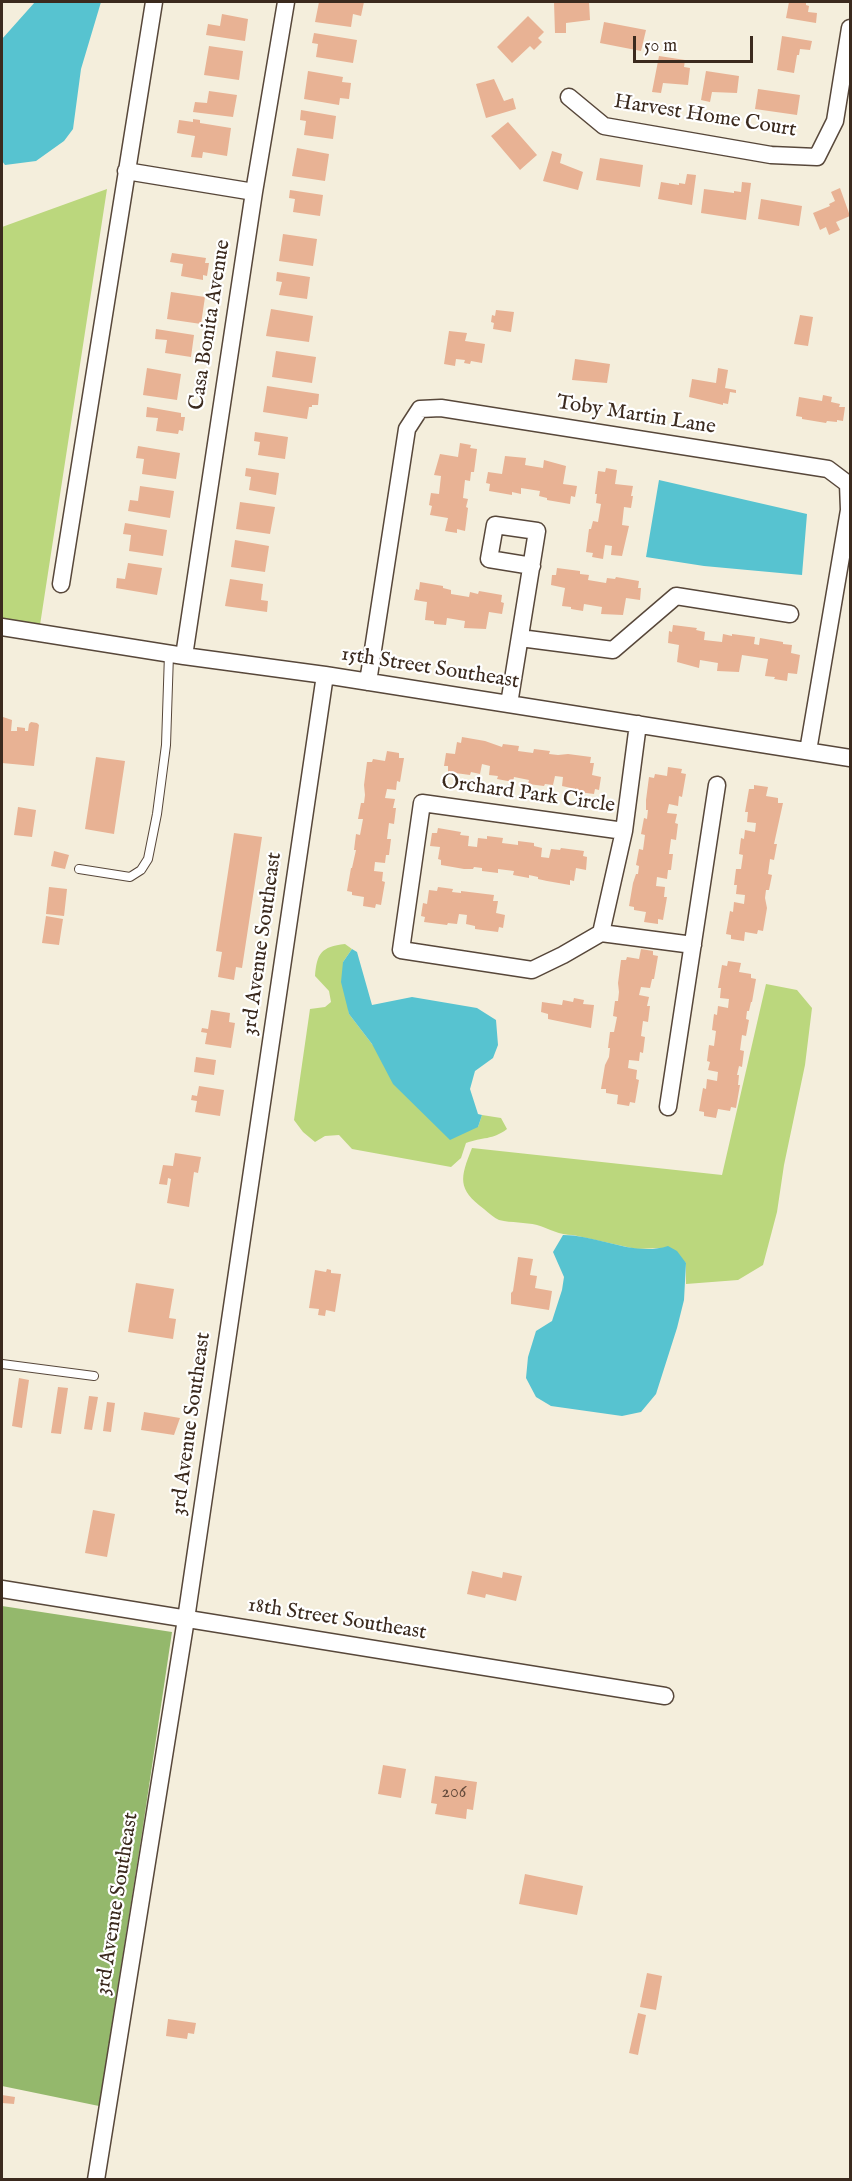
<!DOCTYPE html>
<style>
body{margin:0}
#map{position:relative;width:852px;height:2181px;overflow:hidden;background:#f4eedc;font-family:"IM FELL English",serif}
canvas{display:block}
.frame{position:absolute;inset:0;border:3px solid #3b2a1e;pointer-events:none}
.scale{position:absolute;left:633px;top:36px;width:120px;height:27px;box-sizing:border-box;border:3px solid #3b2a1e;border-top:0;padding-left:8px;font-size:18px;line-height:21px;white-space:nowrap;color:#3b2a1e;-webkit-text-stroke:4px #fff;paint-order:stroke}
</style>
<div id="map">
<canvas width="852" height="2181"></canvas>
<div class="frame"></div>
<div class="scale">50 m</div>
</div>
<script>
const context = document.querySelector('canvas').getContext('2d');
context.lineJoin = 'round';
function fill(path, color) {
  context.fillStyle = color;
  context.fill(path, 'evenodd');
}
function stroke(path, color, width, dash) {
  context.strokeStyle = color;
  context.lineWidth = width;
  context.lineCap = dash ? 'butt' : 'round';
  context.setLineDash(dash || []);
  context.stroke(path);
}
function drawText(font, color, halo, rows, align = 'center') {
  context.font = font + ' "IM FELL English",serif';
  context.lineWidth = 4.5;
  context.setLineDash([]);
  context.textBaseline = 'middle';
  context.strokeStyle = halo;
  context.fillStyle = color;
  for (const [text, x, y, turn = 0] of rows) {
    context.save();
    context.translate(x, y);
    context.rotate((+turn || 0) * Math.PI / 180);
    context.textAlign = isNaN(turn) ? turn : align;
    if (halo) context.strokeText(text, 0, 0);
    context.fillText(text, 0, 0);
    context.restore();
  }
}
const green = new Path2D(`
 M107 189 40 625 2 619V227Z
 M345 944 352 949 343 962 349 1014 372 1044 478 1127 482 1115 501 1118 507 1129C493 1140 482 1137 466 1143L461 1158 451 1167 352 1149 339 1135 325 1136 315 1142 303 1132 294 1120 310 1009 325 1007 331 1002 329 991 315 976C317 953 321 947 345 944Z
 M766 984 797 990 812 1008 805 1065 784 1165 777 1212 763 1265 738 1280 686 1284V1263L661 1248 636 1249 573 1235C559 1235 550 1229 537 1225 525 1222 512 1223 499 1220 494 1218 489 1213 484 1209 457 1189 460 1178 472 1148L722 1175Z`);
const forest = new Path2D(`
 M2 1606 172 1632 142 1833 99 2106 2 2086Z`);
const water = new Path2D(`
 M35 2H101L81 69 73 129 64 141 36 161 5 165 2 161V39Z
 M659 480 807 514 802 575 704 566 646 557Z
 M352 949 357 952 372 1005 412 997 477 1008 496 1020 498 1045 493 1058 475 1071 470 1089 478 1114 482 1115 478 1127 450 1140 393 1084 372 1044 349 1014 341 982 343 962Z
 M563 1235C598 1235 634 1257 668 1246L677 1251 686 1263 684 1300 677 1328 656 1394 641 1412 622 1416 551 1406 536 1397 526 1378 528 1357 536 1331 552 1321 562 1290 564 1277 553 1252Z`);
const building = new Path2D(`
 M319 2H364L361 16 353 14 351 27 315 22Z
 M554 2H589L590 20 566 23V33H555Z
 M789 2H806V5L809 6 808 12 817 13 816 23 786 18Z
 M222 14 248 19 245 41 206 35 208 24 220 26Z
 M528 16 544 32 538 38 542 42 534 50 530 46 512 63 497 47Z
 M604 22 646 30 641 51 600 43Z
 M314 33 357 40 353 63 316 57 318 44 312 43Z
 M782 36 812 41 810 50 800 49 799 55H797L794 73 777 70Z
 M209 46 243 51 239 80 204 75Z
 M659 56 685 60 684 67 690 68 688 85 663 83 661 93 652 92Z
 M308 71 343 77 342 82 351 83 349 99 340 98 339 105 304 99Z
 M706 71 739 76 737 93 712 92 710 102 701 100Z
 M494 79 504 101 513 98 516 109 486 118 476 84Z
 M758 89 800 95 797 115 755 109Z
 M209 91 237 95 233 117 193 112 195 102 207 103Z
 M301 110 336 116 333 139 304 135 306 121 300 120Z
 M193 119 200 120V123L231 128 227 156 203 152 202 158 191 157 195 136 177 133 179 120 193 122Z
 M508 122 537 155 520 170 491 136Z
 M297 148 329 154 325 181 292 176Z
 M552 151 562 154 560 163 583 172 578 190 543 181Z
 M600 158 643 165 640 187 596 180Z
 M687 174 696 175 692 205 658 199 661 182 679 185V183L685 184Z
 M742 182 751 183 746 220 701 213 704 189 734 193V191L741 192Z
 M840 188 850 216 836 222 840 230 829 235 826 227 820 230 813 213 830 206 829 204 835 201 831 192Z
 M290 190 323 195 320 216 293 212 295 199 289 198Z
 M761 199 802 206 799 226 758 219Z
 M283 234 317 239 313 266 279 261Z
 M172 253 206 258 205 263H209L207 276 203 275V280L181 276 183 264 170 262Z
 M277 272 310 277 307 299 279 295 282 282 276 281Z
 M171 292 205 297 201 324 167 319Z
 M271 309 313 316 309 342 266 336Z
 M496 310 514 312 511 332 493 329 494 323 491 322 492 315 495 316Z
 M800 315 813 317 808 346 794 344Z
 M156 329 194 335 191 357 165 353 167 340 155 339Z
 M449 331 467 333 465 341 485 344 482 363 471 361 470 364 464 363 465 360 456 359 455 366 444 364Z
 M276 351 316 357 312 383 272 377Z
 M575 359 610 364 607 383 572 380Z
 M147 368 181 374 177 400 143 395Z
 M718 368 728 370 725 388 736 390V393L730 392 728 404 723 403V405L689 397 692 379 716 383Z
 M267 386 319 394 318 405H312V407H309L307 419 263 412Z
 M823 395 832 397 831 402 840 404 839 407H845L843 421 837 420V422L827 421 826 423 802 419V417L796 416 799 397 822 401Z
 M147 407 181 413V417H185L183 431 179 430 178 434 156 431 158 418 146 417Z
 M255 432 288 437 285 459 258 455 260 442 254 441Z
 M460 443 471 445 470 448 477 449 474 472H471L470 481 465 480 463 498 468 499 466 507 468 508 465 531 457 529V533L445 531 448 518 430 515 432 506 429 505 431 493 439 494 441 476 434 475 440 454 458 457Z
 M138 446 180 453 176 479 142 474 144 459 136 458Z
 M505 456 526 458 525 465 543 468 544 460 566 466 563 484 577 486 575 497 571 496 570 504 547 500V498L539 496 540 491 521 488V494L512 492V495L489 491 490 484 486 483 488 472 502 474Z
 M246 468 279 473 276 495 249 490 251 477 245 476Z
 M606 468 617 470 615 484 633 486 631 496H633L631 508 624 507 622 525 629 526 622 556 611 555 612 546 605 545 603 559 592 557 593 553 586 552 589 529H591L593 521 598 522 601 504 596 503 597 494H595L598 471 605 472Z
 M140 486 174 491 170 518 128 511 130 500 138 501Z
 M240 502 275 507 270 534 236 529Z
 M125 523 167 530 163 556 129 551 131 535 123 534Z
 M235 540 269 546 265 572 231 567Z
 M128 563 162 568 157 595 116 588 117 578 125 579Z
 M557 568 580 571V574L589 575 588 580 606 583 607 578 615 579 616 577 639 581 638 588H641L640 600 626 598 623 615 601 614 602 607 584 604 583 611 571 609V607L562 606 565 588 551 585 552 575H556Z
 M230 579 263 584 261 600 268 601 267 612 225 606Z
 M420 582 443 586V588L451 590V594L469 597 470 592 478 594 479 591 502 595 501 602 504 603 502 614 489 612 486 629 464 628 465 621 447 618 446 625 434 624V621L425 620 427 602 414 600 416 589 419 590Z
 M673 625 697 628 696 630 705 632 704 640 722 642 723 634 732 636V634L755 637 754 644 759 645 760 638 783 642V644L792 645 791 653 800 655 797 674 788 673 787 681 774 679 775 677 765 676 768 659 742 655 739 672 717 671 718 663 700 660 699 668 677 662 679 645 668 643 669 631 672 632Z
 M3 717 12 720 11 731H17V727L25 728V731H28L29 724 31 722 37 723 39 725 34 766 2 763Z
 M462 737 485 741 502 747 503 744 519 746 518 751 533 753 534 749 550 751 549 754 558 755 568 754 591 757 590 763H594L592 775 601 777 599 790 595 789 594 794 571 791V788L562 786 563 777 555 776 553 785 545 784 544 786 528 784 529 780 514 777 513 782 497 779 498 776 489 775 490 766 482 764 480 774 471 772 470 775 448 772V766H444L446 753 455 754 457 742 461 743Z
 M387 751 399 753V758H404L400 782 397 781 396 790 387 789 385 798 395 799 393 808H396L394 824 389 823 387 839H391L389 855H386L385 863 375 862 374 871 383 872 382 881 385 882 381 905 376 904 375 908 363 906 364 897 352 895V892L347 891 351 868H352L356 850H354L356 834 360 835 363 819H358L361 803H364L365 795 364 785 367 762H372L373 759 385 761Z
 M96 757 125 761 114 834 85 829Z
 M668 767 682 769 681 773 686 774 682 797 679 796 678 806 669 804 667 813 677 814 675 823 678 824 676 840 671 839 669 854H673L671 870H668L667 879 657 877 656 886 665 887 664 897H667L663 920 658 919V924L644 922 646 912 634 910V907L629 906 633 883 636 874H638L639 866 636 865 639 849 643 850 645 835 641 834 644 818 647 819 648 810H646V800L649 777 654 778 655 774 667 776Z
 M754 785 768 787 766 796 778 798V803H783L774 844H777L774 860 770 859 768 874 772 875 769 890H766L765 898 767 908 763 931 758 930 757 934 745 932 744 941 731 939V935L726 934 730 911 733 912 734 902 744 904 745 895 736 894 737 885H734L736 869H741L743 855 739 854 741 838 744 839 745 830 755 832 756 823 747 822 748 812H745L749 789H754Z
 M18 807 36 810 32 837 14 835Z
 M438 828 461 832 460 835 469 836 468 846 477 847 478 838 487 839V836L503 838 502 843 518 845V841L534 843V846L542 848 541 857 549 858 551 849 560 850 561 848 584 851 583 856 587 857 586 870 576 868 574 881 570 880V885L547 881 538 879V877L529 875V878L513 875 514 871 498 869V873L482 871V868L474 867 473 869H464L441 865V860L438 859 440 847 430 846 432 833H437Z
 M234 833 262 837 242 968 236 967 234 980 218 977 222 952 216 951Z
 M54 851 69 855 65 869 51 866Z
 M49 887 67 889 64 916 46 914Z
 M438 887 453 889 452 892 461 893V891L494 895 493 901H498L496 913 505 915 503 928 499 927 498 932 475 929V926L466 924 467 915 459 914 457 924 448 923 447 925 424 922 425 917 421 916 423 903 427 904 429 890 437 891Z
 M46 916 63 919 59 945 42 943Z
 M641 949 653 951V955L658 956 654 979H652L650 988 641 987 639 995 649 997 647 1006H650L648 1022 643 1021 641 1036 645 1037 643 1053 640 1052 639 1061 629 1060 628 1068 637 1070 636 1079 639 1080 635 1103 630 1102 629 1106 617 1104 618 1095 606 1093V1089H601L605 1065 609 1057 610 1048H608L610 1032H614L617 1017 613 1016 615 1001H618L619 992 618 983 621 960H626L627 957 639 959Z
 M728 961 741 963 739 972 751 974V978L756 979 752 1002H751L749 1011H747L746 1019 749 1020 746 1036 742 1035 740 1050 744 1051 742 1067 739 1066 737 1075H739L738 1085H740L736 1108 731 1107 730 1111 718 1109 716 1118 704 1116V1112L699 1111 703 1088 706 1089 707 1079 717 1081 718 1072 708 1070 710 1062 707 1061 709 1045 714 1046 716 1031 712 1030 714 1014 717 1015 718 1006 728 1008 729 999 720 998 721 988H718L722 965 727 966Z
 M574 998 584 1000 583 1004 594 1005 591 1028 548 1019V1014L541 1012 542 1002 562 1005 563 1000 573 1002Z
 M211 1010 230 1013 229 1022 235 1023 231 1048 205 1044 207 1033 201 1032 202 1028 208 1029Z
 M196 1057 216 1060 214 1075 194 1072Z
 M199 1086 224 1090 220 1116 195 1112 197 1101 191 1100 192 1095 197 1096Z
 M175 1153 201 1157 198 1173 194 1172 189 1207 167 1203 171 1179 168 1178 167 1185 159 1184 163 1165 173 1166Z
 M518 1257 533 1259 530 1275 537 1276 535 1288 552 1291 549 1310 511 1304V1293L513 1291Z
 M327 1269 331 1270V1273L341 1274 335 1312 326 1310 325 1316 318 1315 319 1309 309 1308 315 1270 326 1272Z
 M136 1283 174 1289 169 1318 176 1319 173 1339 128 1332Z
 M19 1378 29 1380 22 1428 12 1426Z
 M58 1387 68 1388 61 1434 51 1433Z
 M89 1396 98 1397 92 1430 84 1429Z
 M107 1402 115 1403 111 1432 103 1431Z
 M144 1412 180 1418 174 1435 141 1430Z
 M93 1510 115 1514 107 1557 85 1553Z
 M472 1571 502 1578 503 1572 522 1576 516 1601 486 1594 485 1598 467 1594Z
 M383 1765 406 1769 401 1798 378 1794Z
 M435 1776 477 1782 473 1810 467 1809 466 1819 435 1814 437 1804 431 1803Z
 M525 1874 583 1886 577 1915 519 1904Z
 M647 1973 662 1976 656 2010 640 2007Z
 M638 2013 646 2015 638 2055 629 2053Z
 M168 2019 196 2023 194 2034 188 2033 187 2039 166 2036Z
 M2 2095 15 2097 14 2104 2 2103Z`);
const lane = new Path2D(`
 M79 869 130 877 141 870 148 859 157 814 166 745 169 654
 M2 1364 94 1376`);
const street = new Path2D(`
 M569 97 604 126 771 155 817 157 835 121 850 28
 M126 171 254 192
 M61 584 154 2
 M2 627 184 656 325 675 850 758
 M520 638 613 650 676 596 790 614
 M184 656 254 192 286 2
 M368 682 407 429 420 409 441 408 828 469 848 484 849 510 808 751
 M509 704 537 531 495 525 489 559 532 566
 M624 831 422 803 401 950 532 970 563 955 601 933 624 831 638 724
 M601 933 693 945
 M668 1107 717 785
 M2 1589 665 1696
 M96 2180 186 1619 325 675`);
const numberNames = [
 ["206",454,1793]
];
const streetNames = [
 ["Harvest Home Court",705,117,9],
 ["Casa Bonita Avenue",211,325,-81],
 ["Toby Martin Lane",636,416,9],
 ["15th Street Southeast",430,669,9],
 ["Orchard Park Circle",528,795,8],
 ["3rd Avenue Southeast",263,944,-82],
 ["3rd Avenue Southeast",192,1424,-82],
 ["18th Street Southeast",337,1620,9],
 ["3rd Avenue Southeast",118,1904,-81]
];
fill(green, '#bbd77d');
fill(forest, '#94b86c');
fill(water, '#57c3d0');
fill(building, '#e8b294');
stroke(lane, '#57473a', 10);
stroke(street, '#57473a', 19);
stroke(lane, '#fff', 8);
stroke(street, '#fff', 16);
drawText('18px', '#664c3c', null, numberNames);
drawText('21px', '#3b2a1e', '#fff', streetNames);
</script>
